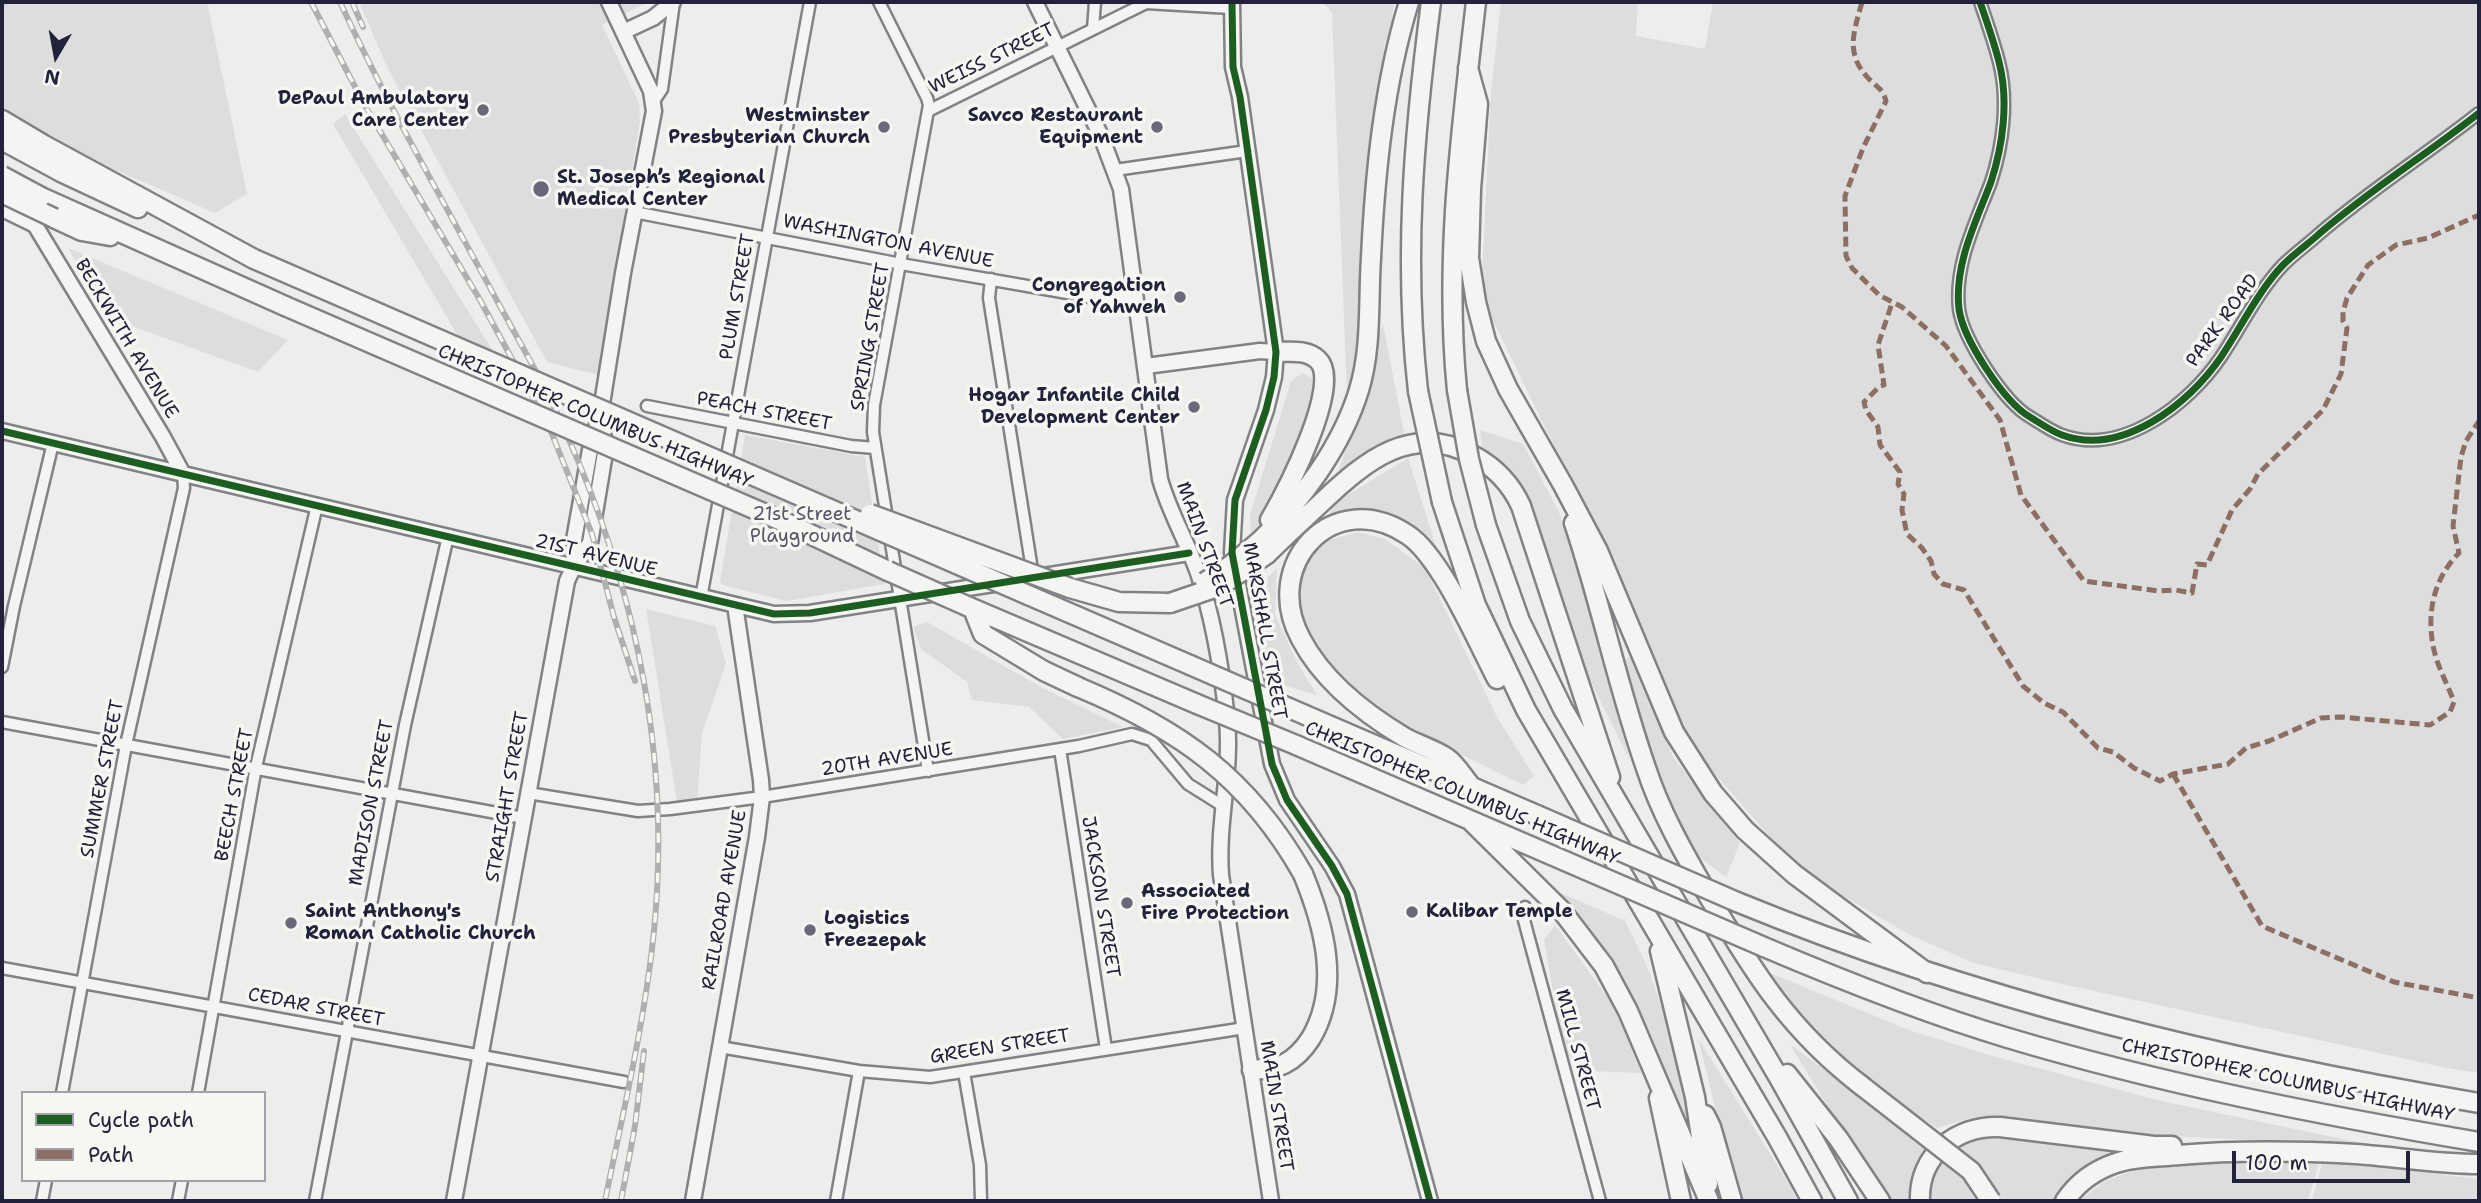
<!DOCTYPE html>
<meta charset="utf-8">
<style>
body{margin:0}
#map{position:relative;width:2481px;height:1203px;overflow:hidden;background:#ededec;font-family:"Shantell Sans",sans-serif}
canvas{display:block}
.frame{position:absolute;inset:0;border:4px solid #22223b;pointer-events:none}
.legend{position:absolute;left:21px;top:1091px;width:245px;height:91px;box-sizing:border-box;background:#f6f6f2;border:2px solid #a1a1a9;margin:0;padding:9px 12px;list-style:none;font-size:21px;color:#22223b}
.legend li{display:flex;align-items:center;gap:14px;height:35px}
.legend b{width:35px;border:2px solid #a1a1a9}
.north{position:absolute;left:21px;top:21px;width:70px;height:70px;-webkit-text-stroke:5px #f6f6f2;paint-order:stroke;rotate:190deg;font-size:19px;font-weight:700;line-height:28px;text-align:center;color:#22223b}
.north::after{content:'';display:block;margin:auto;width:24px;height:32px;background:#22223b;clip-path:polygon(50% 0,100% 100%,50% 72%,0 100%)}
.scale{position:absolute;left:2232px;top:1151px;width:178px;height:32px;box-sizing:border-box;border:4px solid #22223b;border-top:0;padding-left:9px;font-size:21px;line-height:24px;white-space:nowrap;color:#22223b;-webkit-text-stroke:5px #f6f6f2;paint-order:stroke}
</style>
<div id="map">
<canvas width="2481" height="1203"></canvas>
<div class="frame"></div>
<ul class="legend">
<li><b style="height:9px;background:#1b5e20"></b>Cycle path</li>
<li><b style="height:9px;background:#8d6e63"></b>Path</li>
</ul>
<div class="north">N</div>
<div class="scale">100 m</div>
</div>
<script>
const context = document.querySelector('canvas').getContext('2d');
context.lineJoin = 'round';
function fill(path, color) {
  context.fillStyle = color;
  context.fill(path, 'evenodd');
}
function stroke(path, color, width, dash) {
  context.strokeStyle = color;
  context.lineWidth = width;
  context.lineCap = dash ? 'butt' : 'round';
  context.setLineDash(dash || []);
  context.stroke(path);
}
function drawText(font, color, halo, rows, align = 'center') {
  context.font = font + ' "Shantell Sans",sans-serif';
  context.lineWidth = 7;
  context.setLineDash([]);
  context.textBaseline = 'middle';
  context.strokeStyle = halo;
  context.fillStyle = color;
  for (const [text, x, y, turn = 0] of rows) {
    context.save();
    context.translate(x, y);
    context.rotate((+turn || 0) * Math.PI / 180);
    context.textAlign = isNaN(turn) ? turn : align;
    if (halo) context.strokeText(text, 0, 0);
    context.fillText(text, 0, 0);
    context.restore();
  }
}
const built = new Path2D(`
 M2 2H207L247 194 215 213 92 160 2 106Z
 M359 2H648L602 25 639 103 640 121 599 375 547 362 389 71Z
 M1323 2H1394L1391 28 1385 44 1359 279 1358 350 1347 394 1332 13Z
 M1501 2H1638L1636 36 1705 49 1713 2H2479V1073L2452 1069 2062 984 1974 963 1910 935 1800 871 1680 734 1616 573 1481 296 1491 92Z
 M345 114 493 351 458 336 333 124Z
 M68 248 288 340 258 372 107 317Z
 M1383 324 1405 438 1337 474 1367 392 1377 338Z
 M1302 373 1315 380 1306 424 1280 495 1251 535 1250 515 1291 381Z
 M1480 430 1523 444 1558 510 1578 561 1629 759 1588 676 1520 485 1483 457Z
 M745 435 865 457 884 584 787 601 723 585 720 581Z
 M1408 458 1438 553 1381 512 1329 518 1332 505Z
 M1358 532 1385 539 1425 568 1497 717 1534 776 1523 785 1442 745 1364 701 1309 644 1293 602 1303 566 1326 541Z
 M1277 568 1275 615 1298 664 1317 695 1269 681 1252 593Z
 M646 609 715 626 726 664 702 733 697 803 677 802Z
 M927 622 1041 687 1123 727 1063 739 1029 707 972 700 967 682 921 649 913 627Z
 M1631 655 1673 757 1740 843 1726 877 1695 854 1664 796 1625 661Z
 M1554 890 1625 921 1647 966 1672 1036 1693 1125 1682 1113 1650 1032 1595 937Z
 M1555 925 1614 1006 1641 1073 1588 1071 1564 1052 1544 940Z
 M1765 971 1909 1030 1989 1055 2161 1101 2376 1146 2149 1135 2004 1116 1974 1117 1937 1128 1880 1092 1815 1038 1787 1003Z
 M1698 1038 1792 1189 1797 1201H1738Z
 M1790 1044 1931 1150 1914 1201H1887L1872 1180Z
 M1985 1138 2009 1139 2125 1153 2061 1191 2056 1201H1995L1954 1148Z
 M1941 1159 1962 1175 1980 1201H1927L1933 1172Z
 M2323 1160 2479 1179V1201H2312Z
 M2266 1161 2319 1163 2308 1201H2079L2102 1183 2126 1173 2155 1167Z`);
const street = new Path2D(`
 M879 2 927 98 929 105 874 405 873 432 928 771
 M1980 2C1987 22 1994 42 1999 62 2009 100 2003 145 1991 182 1976 222 1954 264 1959 309 1963 339 2004 402 2030 417 2040 423 2051 431 2062 435 2122 457 2189 404 2221 357 2241 327 2259 290 2283 265 2294 254 2308 244 2319 234 2370 190 2427 154 2479 113
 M1093 29 1095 2
 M654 101 662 89 674 2
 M928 111 1146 3 1231 8
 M1115 170 1247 151
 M634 212 901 264 1102 299 1136 294
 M991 279 989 298 1033 576
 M647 406 851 446 875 448
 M701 598 810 2
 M2 667 14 606 53 443
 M2 722 524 818
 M1060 749 1106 1049
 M528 793 638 811 670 809 762 797 1079 746 1132 734 1151 740 1188 784 1223 806
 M1525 907 1524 920 1528 935 1600 1201
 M2 968 624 1082
 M720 1047 859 1071 930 1077 1245 1028
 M964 1072 980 1165 981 1201
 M62 1093 126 745 184 488 183 474
 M198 1093 256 767 317 505
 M42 1201 46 1180
 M178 1201 182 1180
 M315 1201 405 725 448 536
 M836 1201 859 1071`);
const secondary = new Path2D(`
 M623 32 653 18 673 2
 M2 209 35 225 163 437 183 474
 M1276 352 1274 377 1266 410 1235 500 1232 553 1272 764 1287 800 1332 866 1347 894 1430 1201
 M2 431 774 614 810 613 1189 553
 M574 566V540L590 450 601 410 623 273 654 111 651 91 609 2
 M454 1201 567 581 574 566 590 543 605 453 601 410
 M693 1201 757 837 762 797 761 780 735 605`);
const primary = new Path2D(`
 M1035 2 1101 136 1121 189 1160 479C1169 512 1187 541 1198 573 1214 620 1222 671 1227 720 1232 772 1217 823 1221 875L1271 1201
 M1146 366 1260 351 1276 352 1240 97 1233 67 1232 2`);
const highway = new Path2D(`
 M1468 68 1478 104 1471 189 1469 258 1476 302 1486 341 1508 389 1563 485 1598 551 1674 732 1713 793 1745 830 1794 874 1927 973
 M2 120 44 145 254 259
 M2 140 61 172 138 208
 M41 197 285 306
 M54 218 82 231 110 236
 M1457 390C1444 260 1461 132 1476 2
 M1418 391C1403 258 1414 133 1431 2
 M1442 502 1476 605 1526 710 1777 1137 1812 1201
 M1270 520C1285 494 1343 384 1318 360 1307 349 1290 352 1276 352
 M1574 523C1601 604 1618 688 1646 768 1661 814 1685 855 1709 897 1754 973 1790 1031 1862 1086
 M791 525 888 571
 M1486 525 1520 621 1563 709 1779 1078 1848 1201
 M1261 540C1302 500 1342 446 1359 390 1372 347 1368 302 1371 258 1375 172 1384 84 1409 2
 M1267 554C1285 536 1304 519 1322 502 1365 461 1413 421 1474 456 1496 468 1511 484 1521 506L1610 777
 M1070 588 1119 602 1170 603
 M1028 595 1190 665
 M967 606 1197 704
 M973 609 983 634 1044 671 1078 687
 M1289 708 1537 815
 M1296 745 1565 861
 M1471 786C1464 778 1456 764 1447 758 1434 749 1418 745 1404 737 1364 713 1323 681 1301 639 1260 564 1334 485 1408 535 1441 557 1477 641 1497 679
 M1472 822 1562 911 1604 966 1628 1011 1709 1201
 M1737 902C1976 1000 2225 1060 2479 1103
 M1764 947C1844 981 1924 1013 2008 1038 2162 1084 2320 1115 2479 1142
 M1660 951 1695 1097 1708 1184
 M1252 1070C1262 1069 1274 1069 1284 1064 1296 1058 1304 1049 1311 1038 1341 987 1324 925 1303 874
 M1787 1074 1838 1138 1880 1201
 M1659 1098 1681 1201
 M1705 1115 1711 1127 1732 1201
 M1920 1201C1918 1155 1957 1125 2000 1127L2154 1146H2172
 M2065 1201C2077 1183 2095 1170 2116 1163 2136 1156 2158 1157 2179 1155 2238 1150 2297 1151 2356 1154 2397 1157 2438 1164 2479 1164`);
const rail = new Path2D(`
 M311 2 364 104 480 300 550 429 592 534 614 617 635 681
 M340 2C388 106 446 206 501 308 519 341 539 375 555 409 633 574 672 748 654 931 645 1021 623 1112 605 1201
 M352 2 363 27
 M621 1201 635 1126 644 1051`);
const highwayBridge = new Path2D(`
 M2 176 41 197
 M2 193 54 218
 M254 259 1028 595
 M285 306 791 525
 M1457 390 1469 459 1486 525
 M1418 391 1442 502
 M870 514 1070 588
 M888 571 967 606
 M1205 582 1231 565 1261 540
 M1170 603 1220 586 1267 554
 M1190 665 1289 708
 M1078 687C1179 729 1248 777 1303 874
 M1197 704 1296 745
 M1537 815 1737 902
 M1565 861 1764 947
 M1862 1086 1971 1171 1991 1201`);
const quiet = new Path2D(`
 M1862 2C1854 32 1844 54 1870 80 1878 88 1883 89 1886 101L1863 148 1845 196 1846 256 1852 268 1879 295 1902 307 1946 346 2000 420 2021 495 2084 581 2159 591 2176 590 2192 593 2197 564 2207 565 2232 510 2250 489 2258 474 2323 410 2341 374 2347 328 2343 321V312L2347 298 2368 265 2396 245 2428 238 2479 215
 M1881 386 1884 385 1878 345 1892 303
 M1877 389 1864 402 1866 410 1878 427 1880 445 1900 472 1898 484 1904 494 1902 510 1907 534 1922 548 1931 561 1934 574 1943 584 1964 590 2023 686 2044 703 2063 712 2098 748 2113 752 2134 768 2160 781 2173 774 2228 764 2246 748 2269 741 2321 718 2341 717 2430 725 2450 712 2454 702C2448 685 2438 668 2434 650 2426 615 2433 579 2459 553L2453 526 2461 457 2466 441 2479 421
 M2173 774 2262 926 2394 982 2479 998`);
const cycleway = new Path2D(`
 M1232 2 1233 67 1240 97 1276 352 1274 377 1266 410 1235 500 1232 553 1272 764 1287 800 1332 866 1347 894 1430 1201
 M1980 2C1987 22 1994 42 1999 62 2009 100 2003 145 1991 182 1976 222 1954 264 1959 309 1963 339 2004 402 2030 417 2040 423 2051 431 2062 435 2122 457 2189 404 2221 357 2241 327 2259 290 2283 265 2294 254 2308 244 2319 234 2370 190 2427 154 2479 113
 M2 431 774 614 810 613 1189 553`);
const markers = [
 [483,110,7,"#696979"],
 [884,127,7,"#696979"],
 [1157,127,7,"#696979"],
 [541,189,9,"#696979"],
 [1180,297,7,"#696979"],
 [1194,407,7,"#696979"],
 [1127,903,7,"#696979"],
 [1412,912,7,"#696979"],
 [291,923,7,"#696979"],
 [810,930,7,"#696979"]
];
const streetNames = [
 ["WEISS STREET",992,59,-26],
 ["WASHINGTON AVENUE",888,242,11],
 ["PLUM STREET",738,297,-80],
 ["PARK ROAD",2223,321,-54],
 ["SPRING STREET",871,337,-80],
 ["BECKWITH AVENUE",126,339,59],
 ["PEACH STREET",764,412,11],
 ["CHRISTOPHER COLUMBUS HIGHWAY",595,417,23],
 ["MAIN STREET",1204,545,70],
 ["21ST AVENUE",596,556,14],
 ["MARSHALL STREET",1264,631,80],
 ["20TH AVENUE",887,760,-9],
 ["SUMMER STREET",103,779,-79],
 ["CHRISTOPHER COLUMBUS HIGHWAY",1462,794,23],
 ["BEECH STREET",235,795,-79],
 ["STRAIGHT STREET",508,797,-80],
 ["MADISON STREET",372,803,-79],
 ["JACKSON STREET",1100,897,81],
 ["RAILROAD AVENUE",725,900,-80],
 ["CEDAR STREET",316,1008,11],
 ["GREEN STREET",1000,1047,-9],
 ["MILL STREET",1577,1050,75],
 ["CHRISTOPHER COLUMBUS HIGHWAY",2288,1081,12],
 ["MAIN STREET",1276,1106,81]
];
const poiNames = [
 ["DePaul Ambulatory",469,99],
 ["Care Center",469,121],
 ["Westminster",870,116],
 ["Presbyterian Church",870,138],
 ["Savco Restaurant",1143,116],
 ["Equipment",1143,138],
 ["St. Joseph’s Regional",557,178,"left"],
 ["Medical Center",557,200,"left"],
 ["Congregation",1166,286],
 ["of Yahweh",1166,308],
 ["Hogar Infantile Child",1180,396],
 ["Development Center",1180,418],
 ["Associated",1141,892,"left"],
 ["Fire Protection",1141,914,"left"],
 ["Saint Anthony's",305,912,"left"],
 ["Roman Catholic Church",305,934,"left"],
 ["Kalibar Temple",1426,912,"left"],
 ["Logistics",824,919,"left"],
 ["Freezepak",824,941,"left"]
];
const parkNames = [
 ["21st Street",802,515],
 ["Playground",802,537]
];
fill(built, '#ddd');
stroke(street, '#828286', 15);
stroke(secondary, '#828286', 19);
stroke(primary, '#828286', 19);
stroke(highway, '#828286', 23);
stroke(street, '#f4f4f2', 10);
stroke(secondary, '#f4f4f2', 14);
stroke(primary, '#f4f4f2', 14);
stroke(highway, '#f4f4f2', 18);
stroke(rail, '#afafb0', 6);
stroke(rail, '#f6f6f2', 3.5, [10]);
stroke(highwayBridge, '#828286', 23, []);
stroke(highwayBridge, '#f4f4f2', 18);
stroke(quiet, '#8d6e63', 5, [10, 5]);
stroke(cycleway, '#1b5e20', 7);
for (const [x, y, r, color] of markers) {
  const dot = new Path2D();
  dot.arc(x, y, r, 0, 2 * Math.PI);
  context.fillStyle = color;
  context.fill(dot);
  stroke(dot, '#f6f6f2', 2.5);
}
drawText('19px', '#22223b', '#f6f6f2', streetNames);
drawText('bold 19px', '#22223b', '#f6f6f2', poiNames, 'right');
drawText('19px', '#565668', '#f6f6f2', parkNames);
</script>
